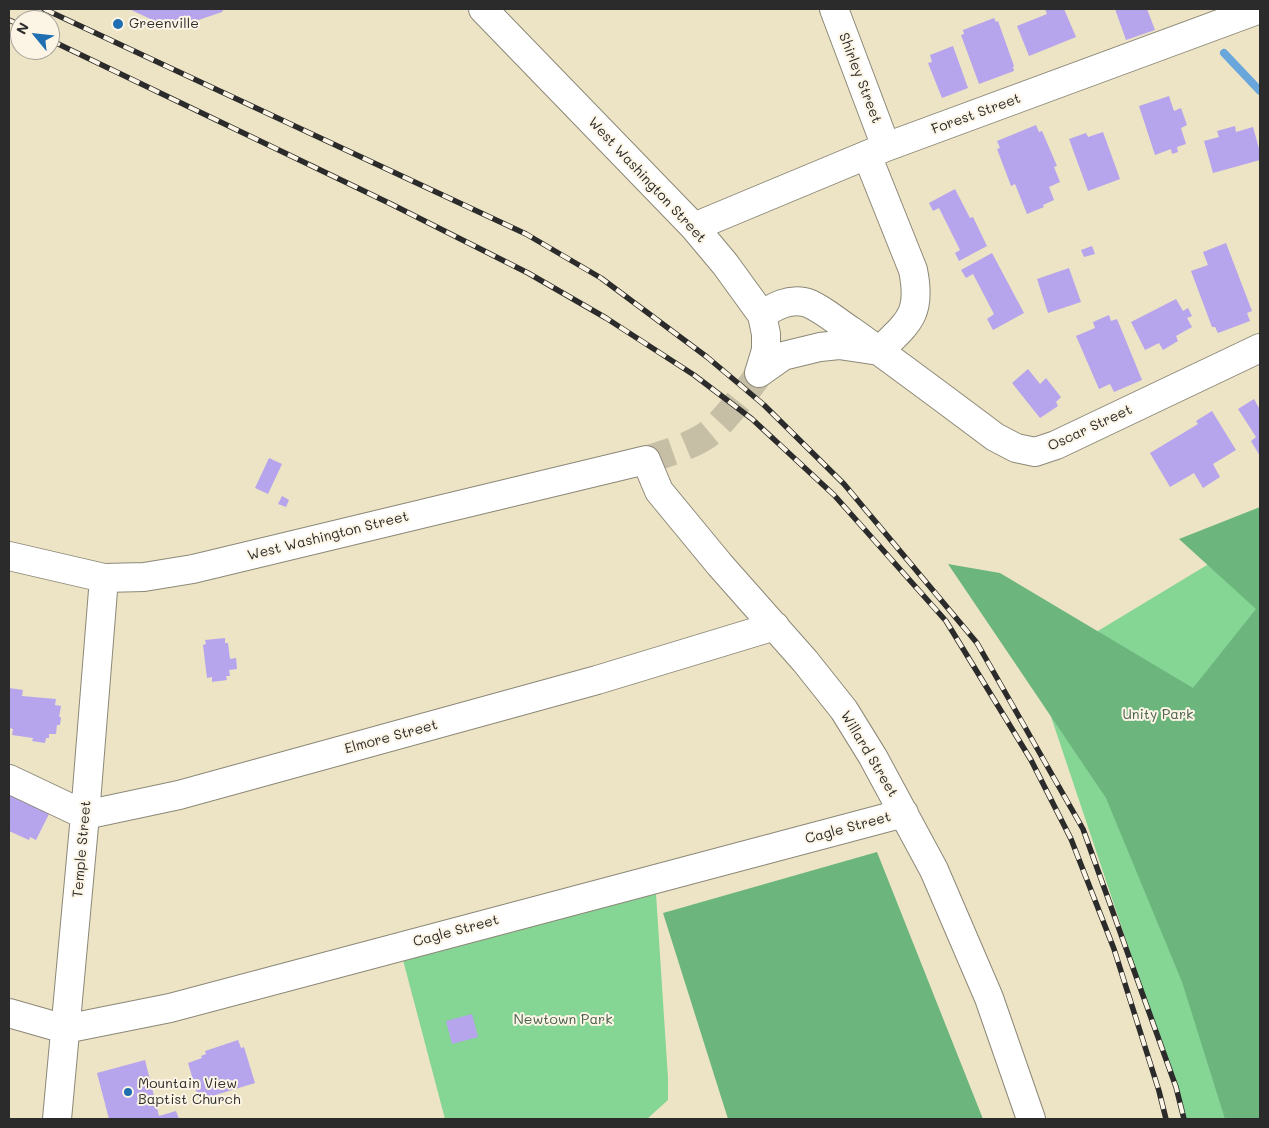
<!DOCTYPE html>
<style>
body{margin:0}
#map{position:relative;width:1269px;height:1128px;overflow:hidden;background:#ede4c5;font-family:Mali,sans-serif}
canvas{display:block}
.frame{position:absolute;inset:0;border:10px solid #2b2b2b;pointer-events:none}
.north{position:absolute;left:10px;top:10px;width:50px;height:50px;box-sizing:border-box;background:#fcf5e5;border:1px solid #a8a49b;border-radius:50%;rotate:298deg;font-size:14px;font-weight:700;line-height:20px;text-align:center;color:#2b2b2b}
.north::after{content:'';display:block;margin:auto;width:18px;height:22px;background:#1f6fb2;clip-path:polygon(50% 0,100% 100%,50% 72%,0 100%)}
</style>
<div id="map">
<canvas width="1269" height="1128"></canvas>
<div class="frame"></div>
<div class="north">N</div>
</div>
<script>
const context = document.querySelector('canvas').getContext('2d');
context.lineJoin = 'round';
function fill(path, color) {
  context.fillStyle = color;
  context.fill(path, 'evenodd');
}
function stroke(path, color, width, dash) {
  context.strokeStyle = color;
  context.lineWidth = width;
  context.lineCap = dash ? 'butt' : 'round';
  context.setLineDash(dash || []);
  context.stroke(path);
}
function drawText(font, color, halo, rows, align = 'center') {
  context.font = font + ' Mali,sans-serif';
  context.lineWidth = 4;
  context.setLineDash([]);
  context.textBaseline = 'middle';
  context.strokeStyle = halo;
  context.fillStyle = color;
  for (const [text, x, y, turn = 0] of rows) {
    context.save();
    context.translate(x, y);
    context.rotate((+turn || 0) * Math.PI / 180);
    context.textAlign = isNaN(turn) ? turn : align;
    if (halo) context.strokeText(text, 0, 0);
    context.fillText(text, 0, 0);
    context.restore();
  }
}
const green = new Path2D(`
 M1260 533V1119H1186L1035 669Z
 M656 894 668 1078V1100L647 1119H445L403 960Z`);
const forest = new Path2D(`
 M1260 507V1119H1225L1182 982 1106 798 948 564 1000 573 1193 688 1256 609 1179 539Z
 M877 852 983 1119H728L663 913Z`);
const stream = new Path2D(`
 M1224 53 1260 91`);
const building = new Path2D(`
 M129 9H224L222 12 172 29Z
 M1045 9H1064L1076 37 1029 56 1017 26 1047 14Z
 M1115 9H1147L1155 30 1126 40Z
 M994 18 996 22 998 21 1014 66 1013 67 1014 71 979 84 961 35 964 34 963 30Z
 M953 46 968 88 942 98 928 63 932 62 930 55Z
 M1169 96 1174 111 1181 108 1187 125 1181 128 1186 144 1177 147 1178 152 1172 154 1171 149 1155 155 1139 106Z
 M1036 125 1039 132 1042 131 1057 166 1054 167 1060 182 1049 187 1054 200 1043 205 1044 207 1027 214 1015 184 1011 186 997 149 1000 148 997 141Z
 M1235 126 1236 132 1253 127 1260 152V160L1213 173 1204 141 1219 137 1217 131Z
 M1103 132 1120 179 1088 191 1069 139 1086 133 1088 137Z
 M955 189 970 218 973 217 987 246 959 261 955 253 960 250 939 208 933 211 929 203Z
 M1226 243 1252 311 1247 313 1250 321 1218 333 1215 327H1212L1191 271 1208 265 1203 252Z
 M1092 246 1095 254 1084 257 1081 250Z
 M992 253 1024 313 993 330 987 319 994 314 973 274 966 278 961 270Z
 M1069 268 1081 302 1048 313 1037 279Z
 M1176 299 1183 311 1188 308 1192 316 1187 318 1192 327 1176 336 1178 341 1163 350 1159 343 1145 350 1131 322Z
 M1109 315 1111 321 1117 319 1142 380 1114 392 1110 384 1099 389 1076 336 1095 328 1093 322Z
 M1028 369 1040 384 1046 378 1061 397 1056 402 1058 406 1040 418 1012 383Z
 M1254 399 1259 408 1260 407V456L1251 441 1256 437 1238 409Z
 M1212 411 1236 450 1213 464 1220 477 1203 488 1194 473 1170 487 1150 453 1198 424 1196 421Z
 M269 458 282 464 268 494 255 488Z
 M282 496 289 500 286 507 278 504Z
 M225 638V643H228L230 659 236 658 237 669 229 670 230 676H226L227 680 212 682V677L207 678 203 645 206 644 205 640Z
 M9 688 23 690 22 696 56 699 55 705 61 706 59 717H61L60 725H57L56 734H49V738H46L45 743 32 741 33 738 12 735 13 729 9 728Z
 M10 794 49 814 36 840 30 837 29 840 9 831Z
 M472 1014 478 1037 452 1044 446 1021Z
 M238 1040 241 1048 244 1047 255 1083 199 1100 188 1063 202 1058 201 1056 206 1054 205 1051Z
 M145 1060 159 1116 176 1111 179 1119H109L97 1073Z`);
const minorTunnel = new Path2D(`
 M646 460C667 453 689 447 707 435 720 426 751 387 759 373`);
const minor = new Path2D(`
 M483 9 694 227 725 264 762 315 766 334V350L759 373
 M834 9 886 147
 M694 227 886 147 1260 9
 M762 315C775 306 788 299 804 302 816 304 839 323 850 330 899 365 947 401 995 437L1016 448 1035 452 1056 445 1260 348
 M759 373 783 356 820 347 839 345 879 351C909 322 922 314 913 270L867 155
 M9 556 104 578 144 577 193 569 646 460 659 491 720 565 805 661 844 710 873 757 934 870 989 998 1031 1119
 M9 779 85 815 179 795 597 680 775 626
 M9 1013 65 1029 170 1008 904 813
 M57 1119 85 815 104 578`);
const rail = new Path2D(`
 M44 9 526 234 601 278 707 357 764 405 844 484 977 643 1083 829 1176 1087 1184 1119
 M9 20 20 25
 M50 40 391 204 528 273 606 318 694 375 752 419 834 495 946 621 1031 760 1071 839 1114 949 1159 1091 1166 1119`);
const markers = [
 [118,24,6,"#1f6fb2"],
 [128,1092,5,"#1f6fb2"]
];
const poiNames = [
 ["Greenville",129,24],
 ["Mountain View",138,1084],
 ["Baptist Church",138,1100]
];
const streetNames = [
 ["Shirley Street",860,78,69],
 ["Forest Street",976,114,-20],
 ["West Washington Street",647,180,47],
 ["Oscar Street",1090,428,-25],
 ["West Washington Street",328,536,-14],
 ["Elmore Street",391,737,-15],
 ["Willard Street",869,754,59],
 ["Cagle Street",848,828,-15],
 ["Temple Street",82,849,-85],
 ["Cagle Street",456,931,-15]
];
const parkNames = [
 ["Unity Park",1158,715],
 ["Newtown Park",563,1020]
];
fill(green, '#85d595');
fill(forest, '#6cb67e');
stroke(stream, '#69a6db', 8);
fill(building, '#b6a4ed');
stroke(minorTunnel, '#c6bfa6', 28, [28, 14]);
stroke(minor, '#8c8878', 30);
stroke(minor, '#fff', 28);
stroke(rail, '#2b2b2b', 5.5);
stroke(rail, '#fcf5e5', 4, [11]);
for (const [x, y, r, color] of markers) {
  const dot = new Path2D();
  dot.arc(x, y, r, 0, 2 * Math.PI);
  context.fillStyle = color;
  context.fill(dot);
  stroke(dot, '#fcf5e5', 2);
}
drawText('14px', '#2b2b2b', '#fcf5e5', poiNames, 'left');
drawText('14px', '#2b2b2b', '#fcf5e5', streetNames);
drawText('14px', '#465e4b', '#fcf5e5', parkNames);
</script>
